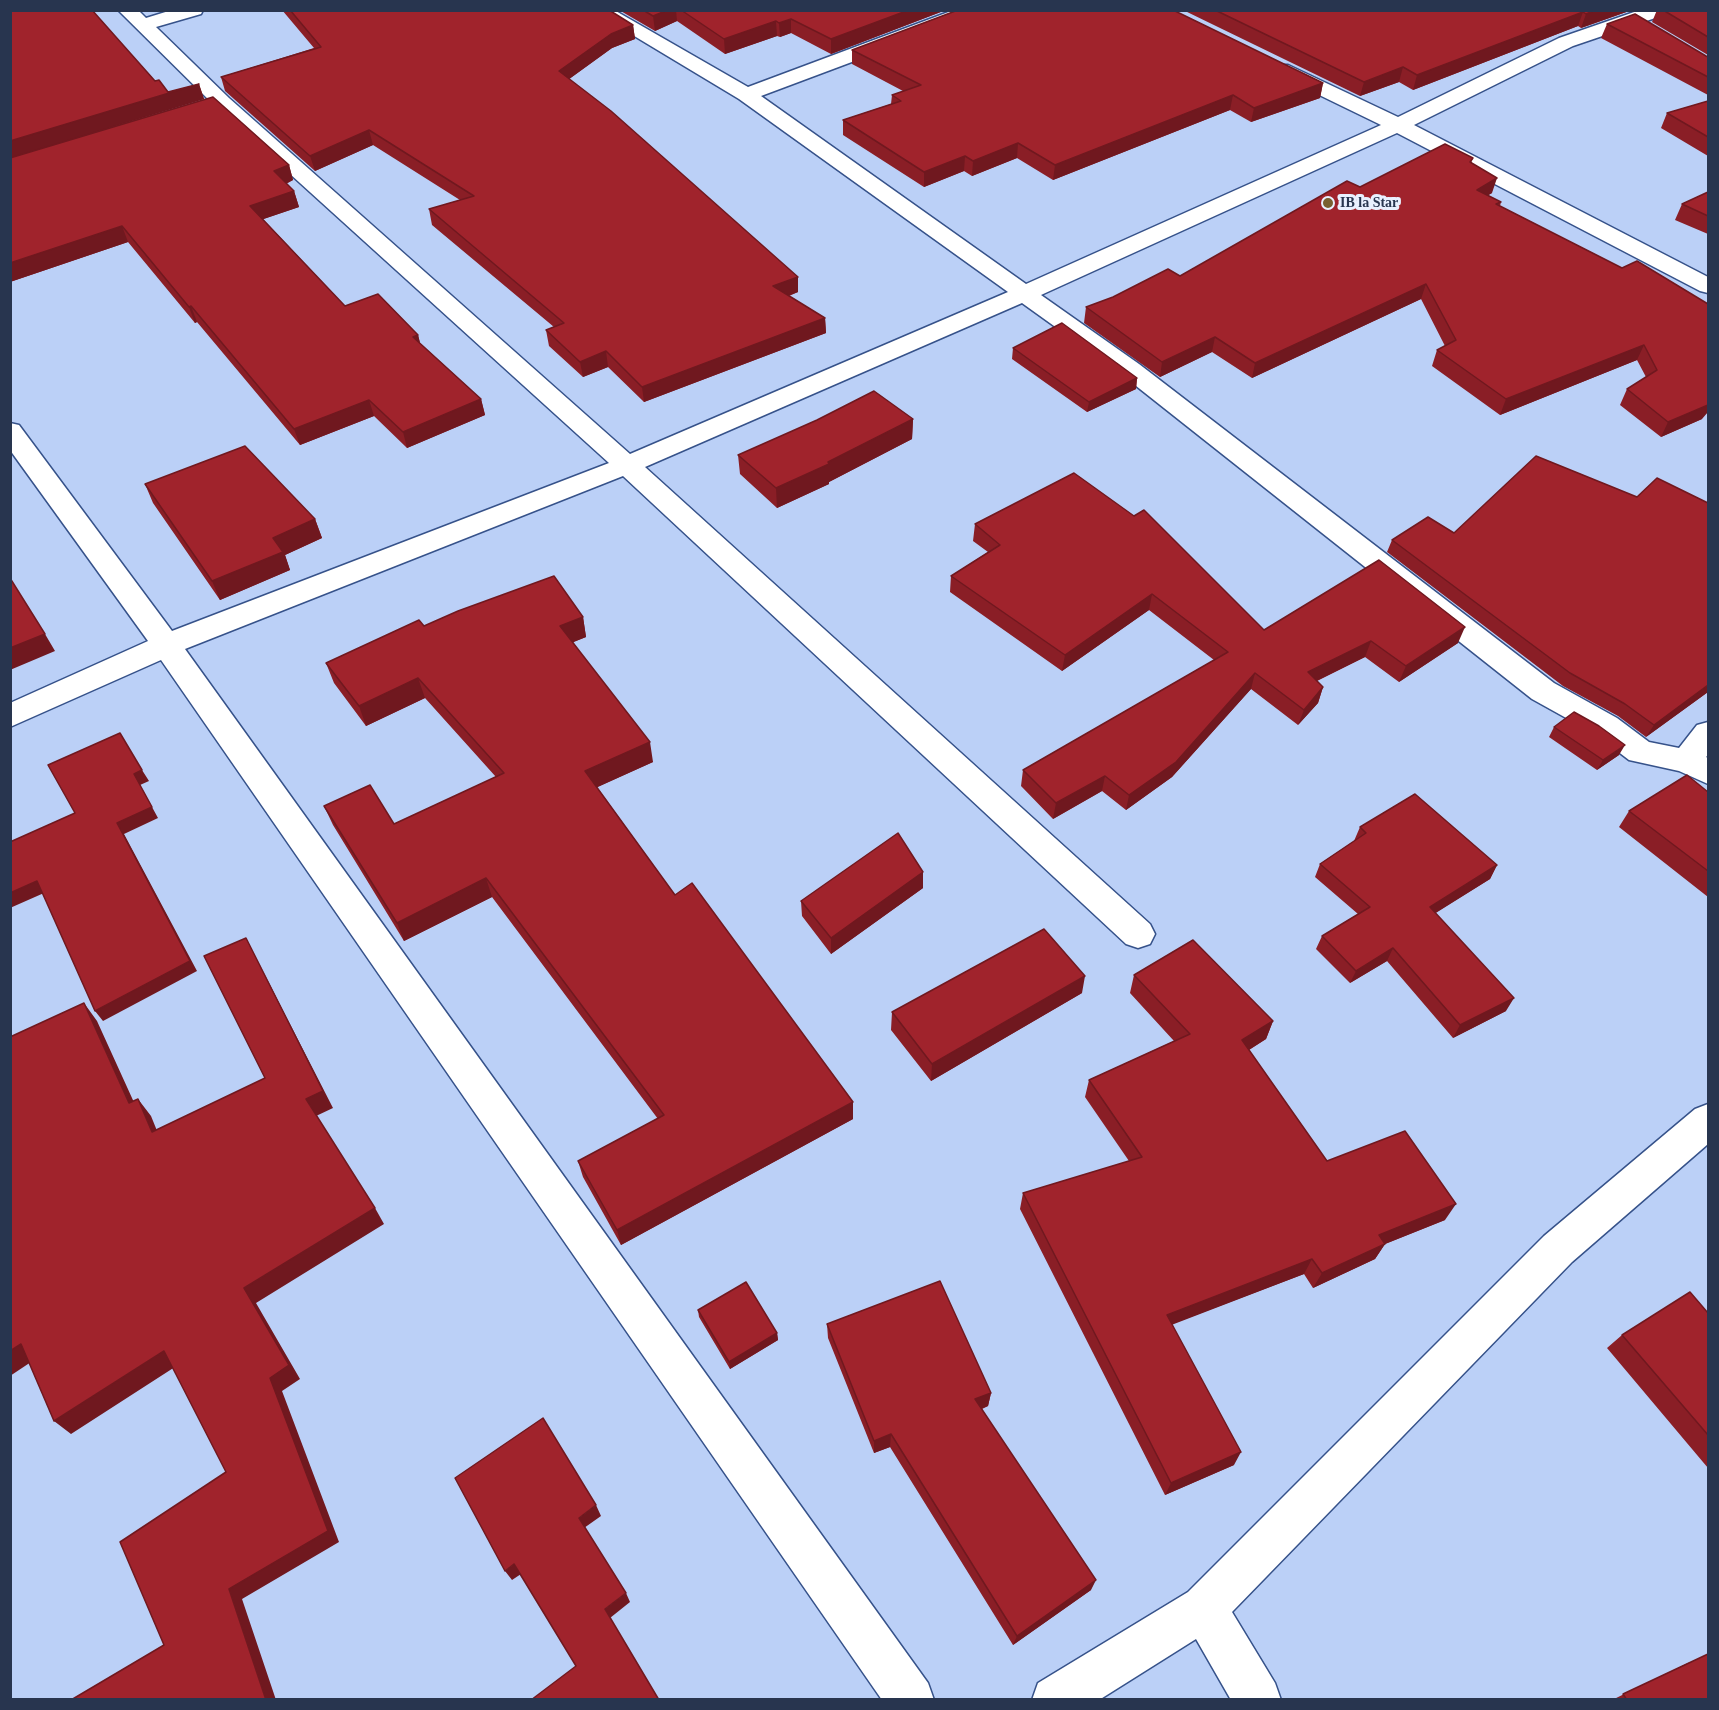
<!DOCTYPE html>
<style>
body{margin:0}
#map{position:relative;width:1719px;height:1710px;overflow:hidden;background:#bbd0f7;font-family:"Times New Roman",serif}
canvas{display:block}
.frame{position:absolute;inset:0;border:12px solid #28354f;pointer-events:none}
</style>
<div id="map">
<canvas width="1719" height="1710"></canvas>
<div class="frame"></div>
</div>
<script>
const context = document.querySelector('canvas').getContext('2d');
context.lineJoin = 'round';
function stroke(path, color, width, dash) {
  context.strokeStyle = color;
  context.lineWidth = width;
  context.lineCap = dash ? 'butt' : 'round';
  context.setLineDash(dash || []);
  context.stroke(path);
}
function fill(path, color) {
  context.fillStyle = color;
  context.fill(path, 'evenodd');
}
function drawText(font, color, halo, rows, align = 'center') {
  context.font = font + ' "Times New Roman",serif';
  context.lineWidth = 6;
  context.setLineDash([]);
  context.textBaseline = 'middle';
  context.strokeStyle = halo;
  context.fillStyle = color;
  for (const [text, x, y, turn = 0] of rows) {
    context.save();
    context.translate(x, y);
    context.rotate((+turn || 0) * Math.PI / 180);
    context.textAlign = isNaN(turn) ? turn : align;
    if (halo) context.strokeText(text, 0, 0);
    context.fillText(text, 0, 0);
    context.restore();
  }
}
const street = new Path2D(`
 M118 10H138L146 18 172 10H203L201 14 156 27 229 98 630 454 1008 292 739 99 591 10H614L748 87 954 10H982L980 14 761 96 1026 284 1381 125 1274 73 1271 69 1274 65H1288L1398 117 1559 38 1640 10H1669L1667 14 1573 46 1414 125 1708 277V293L1700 291 1397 133 1041 295 1139 364 1554 683 1617 718 1649 742 1679 748 1697 725 1708 722V755L1706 757 1708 758V784L1679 771 1629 760 1595 734 1532 699 1121 374 1022 303 645 467 1150 924 1155 934 1150 944 1138 948 1126 944 623 476 185 649 928 1683 934 1700H882L161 660 10 727V703L148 641 10 450V423L19 425 172 631 609 463 215 106Z
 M1708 1104V1144L1572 1262 1232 1612 1275 1683 1281 1700H1231L1196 1639 1099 1700H1032L1038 1683 1188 1592 1544 1236 1695 1109Z`);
const wall = new Path2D(`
 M10 10H92L155 81 159 80 168 92 199 84 204 99 99 131 213 97 289 165 293 180 286 184 294 191 299 207 263 219 345 306 378 294 418 335 420 343 481 399 485 415 407 448 374 416 300 445 197 322 195 323 128 242 10 282Z
 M282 10H609L633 25 635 39 612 48 569 79 798 292 789 296 825 318 826 333 644 402 608 367 583 377 549 346 546 330 554 327 432 225 429 209 460 200 373 145 315 171 225 91 221 77 314 48Z
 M619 10H946L831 54 791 33 780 37 777 36 725 54 677 21 655 31Z
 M1183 10H1632L1581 28 1578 26 1413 90 1399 82 1360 96Z
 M1657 10H1708V55L1652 22Z
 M1607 24 1708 57V95L1601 38Z
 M852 50 1323 83 1320 98 1251 122 1230 110 1053 180 1017 158 972 176 964 171 924 187 843 135V120L891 104 892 95 903 91 852 64Z
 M1708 101V156L1661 128 1667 113Z
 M1473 158 1471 163 1492 193 1488 195 1501 202 1500 206 1622 268 1702 419 1661 437 1620 405 1627 389 1646 377 1637 360 1500 415 1432 366 1437 350 1445 346 1421 299 1252 378 1212 352 1160 377 1084 323 1086 307 1180 276 1360 187Z
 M1708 192V234L1675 220 1682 204Z
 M1013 348 1137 378 1136 389 1087 412 1012 359Z
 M913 419 912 439 829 482V484L777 508 740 474 738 455Z
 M145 484 315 519 322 538 285 555 290 570 220 600 153 503Z
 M975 524 1264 630 1458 643 1399 682 1365 657 1317 681 1323 687 1318 703 1298 725 1251 689 1172 777 1126 810 1102 791 1053 819 1021 786 1023 770 1214 660 1149 610 1062 671 950 592 951 576 988 552 973 541Z
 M1392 540 1708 692 1646 737 1618 716 1563 686 1387 552Z
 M583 617 586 637 573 642 653 762 597 787 675 895 853 1119 621 1245 583 1177 578 1161 658 1119 492 897 404 941 333 825 324 806 394 824 496 777 425 698 366 726 334 683 326 663 424 626Z
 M1554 727 1619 755 1597 770 1549 737Z
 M1708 792V897L1619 827 1629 811Z
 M1360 827 1497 865 1490 879 1435 913 1506 1011 1453 1038 1387 961 1350 983 1316 949 1322 936 1358 914 1315 877 1320 864 1354 841Z
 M923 872V888L831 954 802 916 801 901Z
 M1134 975 1273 1021 1266 1039 1249 1050 1327 1161 1445 1220 1385 1244 1375 1259 1313 1288 1304 1274 1172 1324 1234 1465 1165 1495 1020 1209 1023 1193 1129 1161 1085 1097 1089 1080 1174 1041 1130 993Z
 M1082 993 931 1081 891 1030 892 1012Z
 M698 1310 777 1333 778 1340 730 1369 699 1317Z
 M1708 1313V1468L1607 1348 1622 1335Z
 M827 1324 991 1393 988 1406 982 1409 1091 1590 1013 1645 890 1447 874 1453 828 1338Z
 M1690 1662 1708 1700H1612Z`);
const shadedWall = new Path2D(`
 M668 10H676L677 21 655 31 653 16Z
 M909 10H946L831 54V39Z
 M1596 10H1632L1581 28 1586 14Z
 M1583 12 1578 26 1413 90 1417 75Z
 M791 19V33L780 37 779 23Z
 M776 21 777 36 725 54 724 39Z
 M633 25 635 39 612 48 561 85 559 71 611 34Z
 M1403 67 1399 82 1360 96 1364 82Z
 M1323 83 1320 98 1251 122 1254 108Z
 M199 84 204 99 10 158V141Z
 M1233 95 1230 110 1053 180 1055 165Z
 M369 130 373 145 315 171 310 156Z
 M1018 143 1017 158 972 176 973 161Z
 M965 156 964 171 924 187V172Z
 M289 165 293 180 279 187 274 171Z
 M1497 178 1492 193 1472 205 1477 190Z
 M294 191 299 207 255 222 250 206Z
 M122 226 128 242 10 282V263Z
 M798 277V292L774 301 773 286Z
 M1426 284 1421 299 1252 378 1255 363Z
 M191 306 197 322 195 323 189 307Z
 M825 318 826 333 644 402 642 387Z
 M418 335 422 351 413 337Z
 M1215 337 1212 352 1160 377 1162 362Z
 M1644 345 1637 360 1500 415 1506 399Z
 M606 351 608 367 583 377 580 362Z
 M1137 378 1136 389 1087 412 1089 402Z
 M481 399 485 415 407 448 403 432Z
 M369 400 374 416 300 445 294 429Z
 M1708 405V412L1702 419 1661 437 1668 422Z
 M913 419 912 439 829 482V484L777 508 776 488Z
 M315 519 322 538 285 555 290 570 220 600 212 581 273 538Z
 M1152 594 1149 610 1062 671 1065 655Z
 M583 617 586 637 564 646 560 626Z
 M1465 627 1458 643 1399 682 1406 666Z
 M45 634 55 651 10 670V648Z
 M1371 641 1365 657 1302 688 1308 672Z
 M1255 673 1251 689 1172 777 1126 810 1129 795Z
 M418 678 425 698 366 726 359 706Z
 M1708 685V692L1646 737 1654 725Z
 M1323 687 1318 703 1298 725 1304 710Z
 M650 742 653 762 589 791 585 771Z
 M1625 745 1619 755 1597 770 1603 760Z
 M142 770 149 781 140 785 158 818 124 834 197 971 103 1021 95 1011 117 823 134 774Z
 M1105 776 1102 791 1053 819 1056 803Z
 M1497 865 1490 879 1423 921 1430 907Z
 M923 872V888L831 954V938Z
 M486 878 492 897 404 941 397 923Z
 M37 881 44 893 10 908V893Z
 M246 938 333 1108 316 1116 306 1099Z
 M1393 948 1387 961 1350 983 1356 971Z
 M1085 976 1082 993 931 1081 932 1064Z
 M1514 998 1506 1011 1453 1038 1460 1025Z
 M84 1003 97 1021 142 1120 129 1103Z
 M1273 1021 1266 1039 1236 1058 1242 1040Z
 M138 1099 151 1116 164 1148 152 1132Z
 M853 1102V1119L621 1245 617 1230Z
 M1456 1204 1445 1220 1385 1244 1375 1259 1313 1288 1322 1273 1379 1235Z
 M375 1208 384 1224 256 1303 300 1379 282 1391 339 1542 242 1599 276 1700H266L229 1589 244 1288Z
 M1312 1259 1304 1274 1161 1329 1167 1315Z
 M777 1333 778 1340 730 1369 729 1362Z
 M21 1344 37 1358 10 1376V1351Z
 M164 1351 178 1365 71 1434 54 1421Z
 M991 1393 988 1406 973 1412 975 1399Z
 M891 1434 890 1447 874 1453V1441Z
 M1241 1452 1234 1465 1165 1495 1171 1483Z
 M596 1505 601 1516 584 1528 579 1518Z
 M514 1564 521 1574 512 1580 505 1571Z
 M1096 1580 1091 1590 1013 1645 1017 1636Z
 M626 1593 630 1602 610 1618 605 1609Z`);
const building = new Path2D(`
 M10 10H92L155 81 159 80 168 92 199 84 10 141Z
 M290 10H609L633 25 611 34 559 71 611 111 798 277 773 286 825 318 642 387 606 351 580 362 546 330 564 323 429 209 474 196 369 130 310 156 221 77 321 47Z
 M643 10H668L653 16Z
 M681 10H909L831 39 791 19 779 23 776 21 724 39Z
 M958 10H1173L1323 83 1254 108 1233 95 1055 165 1018 143 973 161 965 156 924 172 843 120 901 101 892 95 921 85 852 50Z
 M1215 10H1596L1586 14 1583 12 1417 75 1403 67 1364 82Z
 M1663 10H1708V37Z
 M1635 14 1706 56 1708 57V77L1607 24Z
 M213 97 289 165 274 171 294 191 250 206 345 306 378 294 418 335 413 337 481 399 403 432 369 400 294 429 191 306 189 307 122 226 10 263V158Z
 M1708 101V137L1667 113Z
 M1445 144 1473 158 1470 162 1497 178 1477 190 1501 202 1496 204 1622 268 1637 261 1708 304V405L1668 422 1627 389 1657 370 1644 345 1506 399 1437 350 1456 340 1426 284 1255 363 1215 337 1162 362 1086 307 1113 297 1168 269 1180 276 1347 181 1360 187Z
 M1708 192V216L1682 204Z
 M1062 323 1137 378 1089 402 1013 348Z
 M874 391 913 419 828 462 829 464 776 488 738 455 817 420Z
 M245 446 315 519 273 538 283 552 212 581 145 484Z
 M1536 456 1637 497 1657 478 1708 503V685L1654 725 1625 704 1570 673 1392 540 1428 517 1454 533Z
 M1074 473 1134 516 1144 510 1264 630 1379 560 1465 627 1406 666 1371 641 1308 672 1323 687 1304 710 1255 673 1176 762 1129 795 1105 776 1056 803 1023 770 1228 652 1152 594 1065 655 951 576 1000 545 975 524Z
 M554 576 583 617 560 626 650 742 585 771 675 895 692 883 853 1102 617 1230 578 1161 664 1115 486 878 397 923 324 806 370 785 394 824 504 773 418 678 359 706 326 663 419 620 424 626 458 611Z
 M10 578 45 634 10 648Z
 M1574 712 1599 726 1625 745 1603 760 1554 727Z
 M120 733 142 770 134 774 152 807 117 823 190 961 95 1011 37 881 10 893V842L75 813 48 765Z
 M1687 775 1708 792V871L1629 811Z
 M1415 794 1497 865 1430 907 1514 998 1460 1025 1393 948 1356 971 1322 936 1370 907 1320 864 1366 833 1360 827Z
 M898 833 923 872 831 938 801 901Z
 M1044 929 1085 976 932 1064 892 1012Z
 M246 938 323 1091 306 1099 375 1208 244 1288 289 1365 270 1378 328 1531 229 1589 266 1700H71L164 1645 120 1542 226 1472 164 1351 54 1421 21 1344 10 1351V1037L84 1003 129 1103 138 1099 152 1132 265 1078 204 956Z
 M1193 940 1273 1021 1242 1040 1327 1161 1405 1131 1456 1204 1379 1235 1385 1244 1322 1273 1312 1259 1167 1315 1241 1452 1171 1483 1023 1193 1142 1157 1089 1080 1190 1034 1134 975Z
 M940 1281 991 1393 975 1399 1096 1580 1017 1636 891 1434 874 1441 827 1324Z
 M746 1282 777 1333 729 1362 698 1310Z
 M1690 1292 1708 1313V1435L1622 1335Z
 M543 1418 596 1505 579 1518 626 1593 605 1609 659 1700H531L576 1666 514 1564 505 1571 455 1478Z
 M1708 1654V1700H1627L1623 1694Z`);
const markers = [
 [1328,203,6,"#786030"]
];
const farPoinames = [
 ["IB la Star",1340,203]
];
stroke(street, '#36528a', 3);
fill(street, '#fff');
fill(wall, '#8a1e26');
fill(shadedWall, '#70181f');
fill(building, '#a0232c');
stroke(building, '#70181f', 1.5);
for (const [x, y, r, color] of markers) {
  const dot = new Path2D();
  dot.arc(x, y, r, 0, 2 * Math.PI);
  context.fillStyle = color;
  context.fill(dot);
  stroke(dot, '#e9f0fe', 2);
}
drawText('bold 14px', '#28354f', '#e9f0fe', farPoinames, 'left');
</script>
